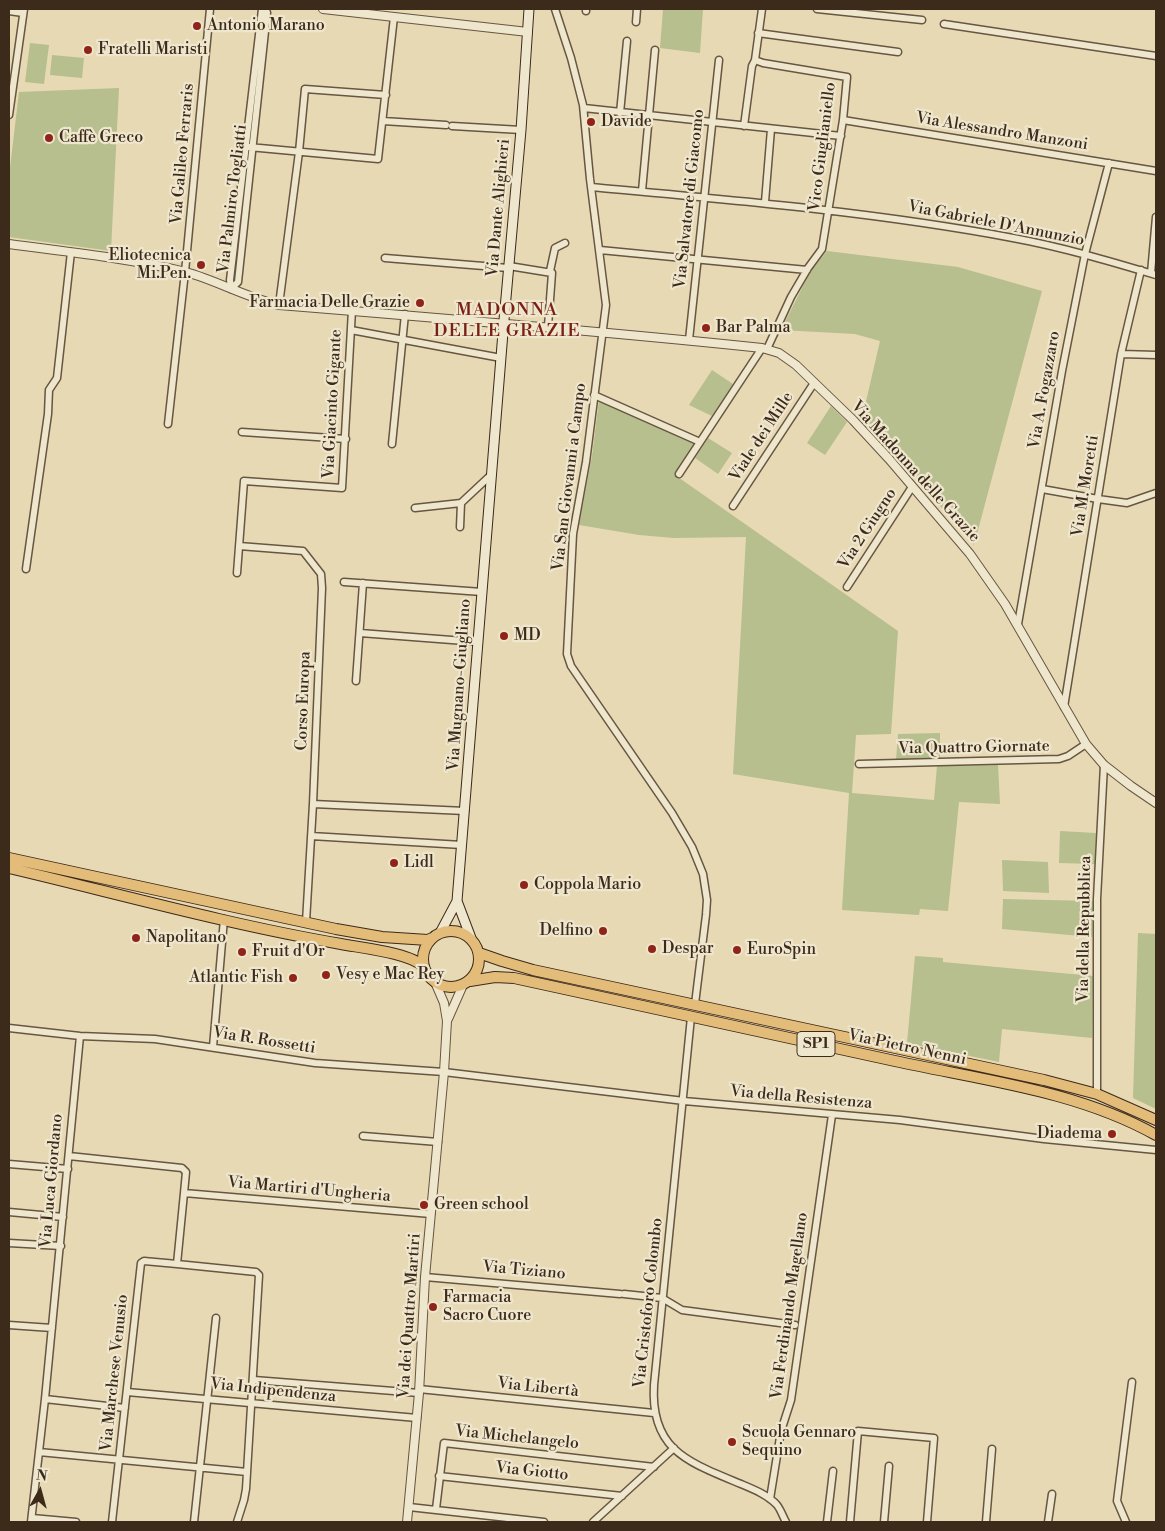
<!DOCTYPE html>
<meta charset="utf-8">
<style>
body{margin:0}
#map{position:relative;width:1165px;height:1531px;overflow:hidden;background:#e7d9b4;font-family:"Libre Bodoni",serif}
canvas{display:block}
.frame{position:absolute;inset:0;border:10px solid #3c2a1b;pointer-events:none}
.north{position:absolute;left:15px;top:1466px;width:50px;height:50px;-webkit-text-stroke:4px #efe6ce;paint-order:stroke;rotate:7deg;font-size:14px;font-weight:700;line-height:20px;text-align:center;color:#3c2a1b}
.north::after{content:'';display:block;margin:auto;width:18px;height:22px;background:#3c2a1b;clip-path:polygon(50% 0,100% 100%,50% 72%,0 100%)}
</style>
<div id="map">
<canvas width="1165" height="1531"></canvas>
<div class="frame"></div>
<div class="north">N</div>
</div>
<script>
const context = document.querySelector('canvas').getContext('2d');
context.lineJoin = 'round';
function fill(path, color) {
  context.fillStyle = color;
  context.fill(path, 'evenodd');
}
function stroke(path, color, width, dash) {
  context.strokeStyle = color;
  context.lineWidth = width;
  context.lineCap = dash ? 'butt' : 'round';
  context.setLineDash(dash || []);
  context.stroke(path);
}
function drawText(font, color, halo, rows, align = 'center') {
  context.font = font + ' "Libre Bodoni",serif';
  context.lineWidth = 4.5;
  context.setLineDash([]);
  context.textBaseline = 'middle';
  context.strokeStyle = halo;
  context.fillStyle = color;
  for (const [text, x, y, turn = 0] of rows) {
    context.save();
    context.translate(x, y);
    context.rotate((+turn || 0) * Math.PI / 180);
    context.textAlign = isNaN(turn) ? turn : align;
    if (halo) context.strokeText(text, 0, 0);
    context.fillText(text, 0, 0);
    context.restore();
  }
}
const green = new Path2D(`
 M663 9H703L700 53 660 48Z
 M30 43 49 45 44 84 25 82Z
 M52 55 84 58 82 78 50 75Z
 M119 88 111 251 9 237V176L19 92Z
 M827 251 958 267 1042 291 974 545 860 414 864 410 880 341 855 334 781 330 810 272Z
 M712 370 733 384 712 416 689 405Z
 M599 400 695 443 675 475 898 631 891 734 856 735 852 793 934 800 937 766 998 765 1000 804 959 802 948 911 920 909 919 915 842 910 849 793 733 774 746 537 674 538 639 535 579 525 592 456Z
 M831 406 847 422 825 455 807 443Z
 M708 438 732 453 718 474 695 458Z
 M940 733V759L896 760 898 734Z
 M1060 831 1096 833 1095 864 1059 863Z
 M1002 860 1048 862 1049 893 1003 891Z
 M1003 899 1093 901 1092 937 1002 929Z
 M1138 933 1156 934V1109L1133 1098Z
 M915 956 943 958V962L1093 976 1092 1038 1002 1029 999 1062 907 1043Z`);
const minor = new Path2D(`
 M555 9 571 58 583 105 590 179 606 305 586 462 573 534 567 654 571 666 672 813 692 847 703 874 707 900 706 915 695 1004
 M817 9 922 20
 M9 11 23 13
 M586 11V9
 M636 22 637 9
 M944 24 1156 56
 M758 33 898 52
 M755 60 763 63 847 77 843 120 822 249 808 268 791 297 767 349
 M584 108 841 136
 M620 113 627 41
 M9 115 24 9
 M843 120 1156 171
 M383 121 446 125
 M452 126 521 130
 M744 126 752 66 755 60 762 9
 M249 147 378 159 394 17
 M591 187C732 200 874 212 1013 238 1062 247 1109 261 1156 275
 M642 191 655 50
 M765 202 771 129
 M600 250 807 270
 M385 258 508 268
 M509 266 552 273 548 326
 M550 271 555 248 565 243
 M1151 273 1156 217
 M231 289 238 282 267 13 266 9
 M231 289 230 280 262 9
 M279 305 299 152 305 89 386 95
 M351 330 501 358
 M689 340 719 60
 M1121 354 1156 355
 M594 395 700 442
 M168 424 185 272 210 9
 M242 432 346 439
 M392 444 405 314
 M679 474 762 348
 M1042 489 1098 499 1127 503 1156 493
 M733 506 814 383
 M415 508 461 503
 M460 527 461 503 492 474
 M239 546 303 551 321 574 322 588 313 804 306 922
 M26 569 48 414 49 390 57 378 71 252
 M237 573 244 481 342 488 352 310
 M344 582 482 592
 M847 587 912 487
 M1018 624 1062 371 1085 254 1109 163
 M360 633 478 642
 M356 681 363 583
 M1064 707 1121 354 1141 270
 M859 764 1059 759 1068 756 1086 744
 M313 804 465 811
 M311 836 462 845
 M691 1017 654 1385C650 1450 688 1462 741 1484 753 1489 768 1495 777 1505 781 1510 783 1517 786 1522
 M9 1028 80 1036 155 1039 315 1063 444 1072 684 1101 900 1120 1044 1139 1156 1150
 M213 1047 224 919
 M1097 1094V899L1104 765
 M363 1136 438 1142
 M69 1156 182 1168 186 1172 184 1193 431 1214
 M9 1164 68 1169
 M184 1193 177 1264 256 1272 259 1275 246 1489 244 1500 237 1522
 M9 1212 63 1217
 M9 1243 61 1246
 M425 1277 620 1294
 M624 1294 662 1298 682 1310 795 1325
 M9 1325 52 1328
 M254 1380 419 1393
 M419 1389 654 1413
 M127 1392 417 1418
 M45 1399 125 1408
 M39 1452 247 1472
 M439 1476 622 1496
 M770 1499 781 1431 791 1400 832 1115
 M409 1507 544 1522
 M436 1509 444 1443 654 1467
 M32 1518 76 1522
 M31 1522 45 1399 80 1036
 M112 1522 141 1263 144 1261 177 1264
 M194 1522 216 1318
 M593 1522 674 1448
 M827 1522 833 1471
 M850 1522 858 1431 934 1438 927 1522
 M884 1522 889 1466
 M986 1522 992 1449
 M1048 1522 1052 1494
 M1126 1522 1117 1501 1132 1382`);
const tertiary = new Path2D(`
 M323 9 528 32
 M9 244C68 252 128 258 186 272 218 281 247 298 279 305 440 318 601 331 762 348L779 353 796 365 853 420 889 459 970 554 1005 604 1086 744 1104 765 1131 786 1156 803
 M448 1019 463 985
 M407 1522 419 1393 425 1277 444 1072 447 1021 444 1003 435 982`);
const secondary = new Path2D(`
 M457 901 471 938
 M440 933 457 901 504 320 521 130 529 9`);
const primary = new Path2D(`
 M9 858 336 929 382 937 428 940 432 938
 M9 868C119 894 230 925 341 944 362 948 411 953 424 967
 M423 959a28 28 0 1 1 56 0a28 28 0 1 1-56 0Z
 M479 953 502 961 533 970 1044 1080 1097 1094 1156 1120
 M470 981 495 977 514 978C641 1006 768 1034 895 1061 982 1080 1078 1091 1156 1135`);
const markers = [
 [197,26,5,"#8f2418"],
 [88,50,5,"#8f2418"],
 [591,122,5,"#8f2418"],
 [49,138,5,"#8f2418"],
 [201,265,5,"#8f2418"],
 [420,303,5,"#8f2418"],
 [706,328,5,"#8f2418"],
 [504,636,5,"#8f2418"],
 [394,863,5,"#8f2418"],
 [524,885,5,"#8f2418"],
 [603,931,5,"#8f2418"],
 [136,938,5,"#8f2418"],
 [652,949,5,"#8f2418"],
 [737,950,5,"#8f2418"],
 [242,952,5,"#8f2418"],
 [326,975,5,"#8f2418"],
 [293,978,5,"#8f2418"],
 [1112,1134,5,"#8f2418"],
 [424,1205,5,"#8f2418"],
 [433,1307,5,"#8f2418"],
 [732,1442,5,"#8f2418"]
];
const shields = [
 [816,1044,38]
];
const shieldNames = [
 ["SP1",816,1044]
];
const poiNames = [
 ["Antonio Marano",207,26],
 ["Fratelli Maristi",98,50],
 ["Davide",601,122],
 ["Caffè Greco",59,138],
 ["Eliotecnica",191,256,"right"],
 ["Mi.Pen.",191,274,"right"],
 ["Farmacia Delle Grazie",410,303,"right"],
 ["Bar Palma",716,328],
 ["MD",514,636],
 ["Lidl",404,863],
 ["Coppola Mario",534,885],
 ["Delfino",593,931,"right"],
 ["Napolitano",146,938],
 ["Despar",662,949],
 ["EuroSpin",747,950],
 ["Fruit d'Or",252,952],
 ["Vesy e Mac Rey",336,975],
 ["Atlantic Fish",283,978,"right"],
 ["Diadema",1102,1134,"right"],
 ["Green school",434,1205],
 ["Farmacia",443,1298],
 ["Sacro Cuore",443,1316],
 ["Scuola Gennaro",742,1433],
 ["Sequino",742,1451]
];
const streetNames = [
 ["Via Alessandro Manzoni",1002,132,9],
 ["Vico Giuglianiello",823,147,-83],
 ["Via Galileo Ferraris",183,154,-85],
 ["Via Palmiro Togliatti",233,199,-83],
 ["Via Salvatore di Giacomo",690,199,-84],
 ["Via Dante Alighieri",499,208,-85],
 ["Via Gabriele D'Annunzio",996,224,11],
 ["Via A. Fogazzaro",1045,390,-80],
 ["Via Giacinto Gigante",333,404,-87],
 ["Viale dei Mille",762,437,-57],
 ["Via Madonna delle Grazie",915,472,48],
 ["Via San Giovanni a Campo",570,477,-83],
 ["Via M. Moretti",1086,486,-81],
 ["Via 2 Giugno",868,529,-57],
 ["Via Mugnano-Giugliano",460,685,-86],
 ["Corso Europa",304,701,-88],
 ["Via Quattro Giornate",974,748,-1],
 ["Via della Repubblica",1085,929,-89],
 ["Via R. Rossetti",264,1041,9],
 ["Via Pietro Nenni",907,1048,12],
 ["Via della Resistenza",801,1098,5],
 ["Via Luca Giordano",52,1181,-85],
 ["Via Martiri d'Ungheria",309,1190,5],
 ["Via Tiziano",524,1271,5],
 ["Via Cristoforo Colombo",649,1303,-84],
 ["Via Ferdinando Magellano",790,1306,-82],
 ["Via dei Quattro Martiri",410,1316,-86],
 ["Via Marchese Venusio",115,1373,-84],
 ["Via Libertà",538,1388,6],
 ["Via Indipendenza",273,1391,6],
 ["Via Michelangelo",517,1438,6],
 ["Via Giotto",532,1472,6]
];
const neighbourhoodNames = [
 ["MADONNA",507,311],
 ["DELLE GRAZIE",507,332]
];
fill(green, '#b6bf8d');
stroke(minor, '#675641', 9);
stroke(tertiary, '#675641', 10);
stroke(secondary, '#3c2a1b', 11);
stroke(primary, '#3c2a1b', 12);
stroke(minor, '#efe6ce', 6);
stroke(tertiary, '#efe6ce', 8);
stroke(secondary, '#efe6ce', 9);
stroke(primary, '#e4bc7a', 10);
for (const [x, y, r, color] of markers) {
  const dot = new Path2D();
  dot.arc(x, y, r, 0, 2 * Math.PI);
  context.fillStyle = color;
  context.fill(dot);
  stroke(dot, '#efe6ce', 2);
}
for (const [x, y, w] of shields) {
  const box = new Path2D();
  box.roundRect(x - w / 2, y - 12.5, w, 25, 4);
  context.fillStyle = '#efe6ce';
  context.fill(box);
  stroke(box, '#3c2a1b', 1);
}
drawText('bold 15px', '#3c2a1b', null, shieldNames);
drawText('16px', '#3c2a1b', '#efe6ce', poiNames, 'left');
drawText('16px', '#3c2a1b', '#efe6ce', streetNames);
context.letterSpacing = '1px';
drawText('18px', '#7a1f14', '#efe6ce', neighbourhoodNames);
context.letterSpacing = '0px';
</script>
